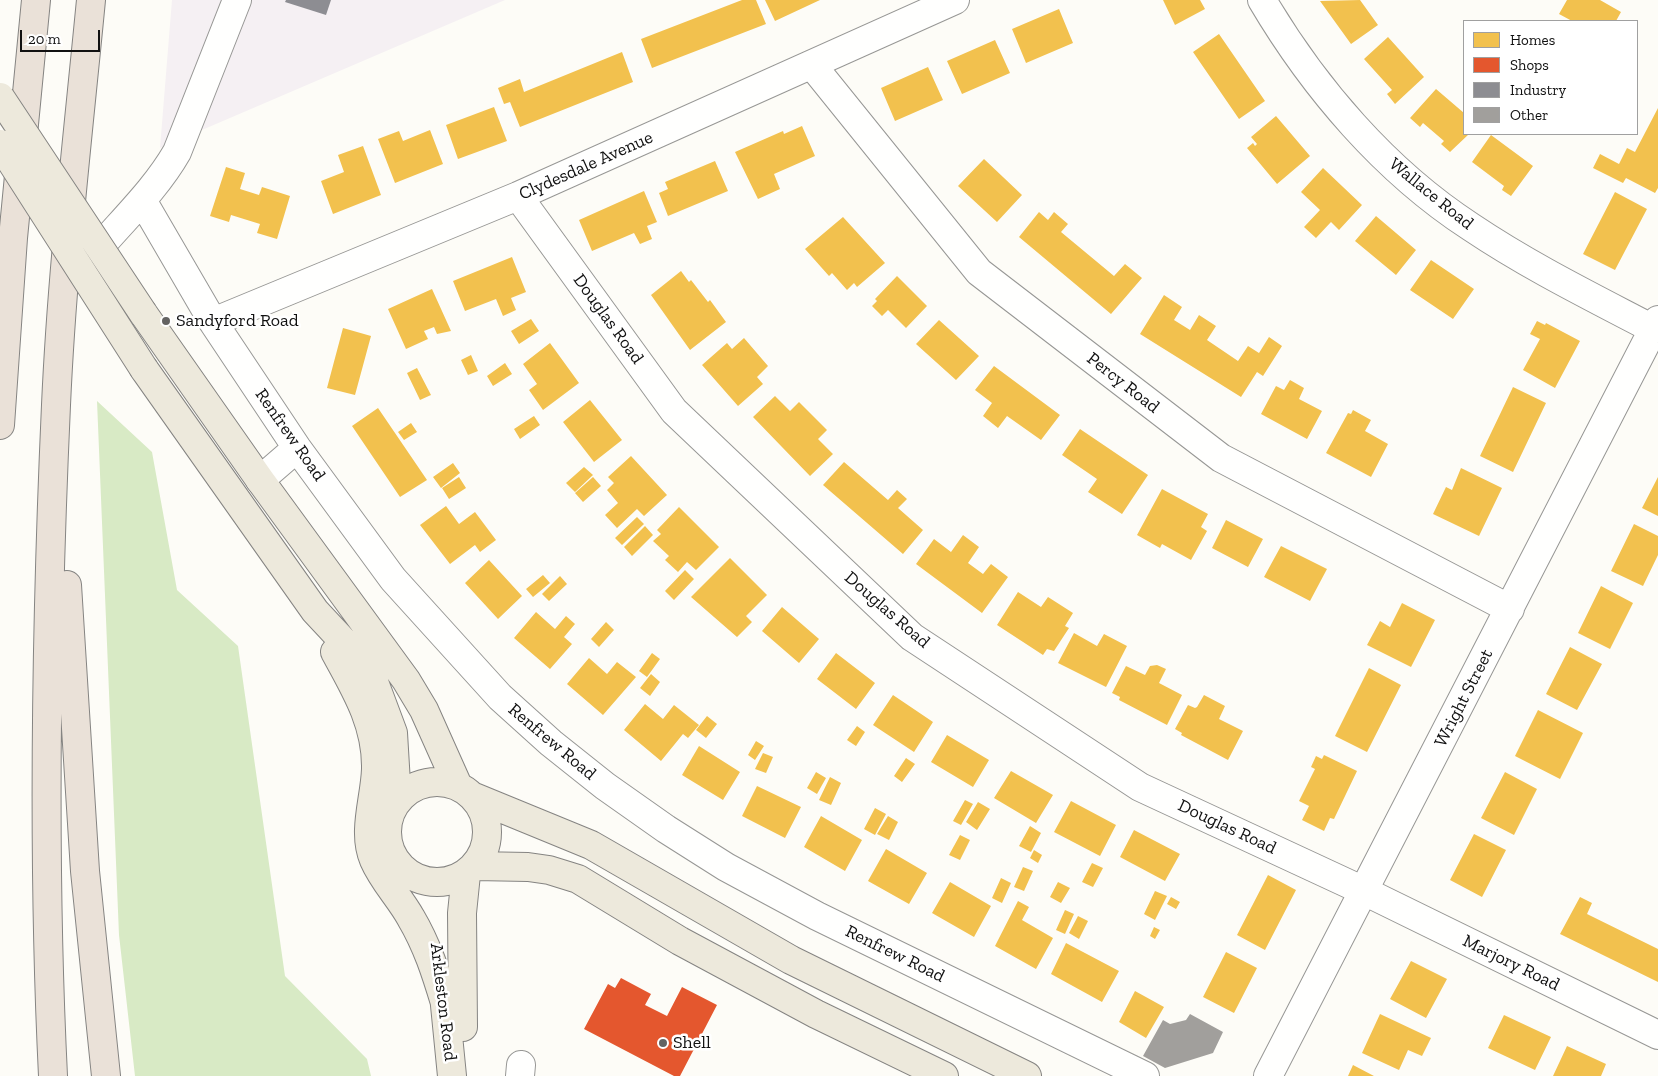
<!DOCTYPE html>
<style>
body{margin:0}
#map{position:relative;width:1658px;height:1076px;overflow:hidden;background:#fdfcf7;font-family:"Zilla Slab",serif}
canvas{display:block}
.legend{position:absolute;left:1463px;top:20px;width:175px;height:115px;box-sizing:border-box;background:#fff;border:1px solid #a0a0a0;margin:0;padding:6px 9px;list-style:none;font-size:15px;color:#111}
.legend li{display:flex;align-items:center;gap:10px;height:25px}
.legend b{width:25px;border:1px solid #a0a0a0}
.scale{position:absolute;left:20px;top:30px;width:80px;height:22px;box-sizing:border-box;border:2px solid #111;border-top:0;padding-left:6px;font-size:15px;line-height:18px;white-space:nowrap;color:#111;-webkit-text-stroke:4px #fff;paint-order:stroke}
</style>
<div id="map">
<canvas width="1658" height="1076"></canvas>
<ul class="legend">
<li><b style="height:14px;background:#f2c14e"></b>Homes</li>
<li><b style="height:14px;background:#e4572e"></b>Shops</li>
<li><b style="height:14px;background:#8d8d92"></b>Industry</li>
<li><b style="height:14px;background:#a19f9c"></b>Other</li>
</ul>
<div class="scale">20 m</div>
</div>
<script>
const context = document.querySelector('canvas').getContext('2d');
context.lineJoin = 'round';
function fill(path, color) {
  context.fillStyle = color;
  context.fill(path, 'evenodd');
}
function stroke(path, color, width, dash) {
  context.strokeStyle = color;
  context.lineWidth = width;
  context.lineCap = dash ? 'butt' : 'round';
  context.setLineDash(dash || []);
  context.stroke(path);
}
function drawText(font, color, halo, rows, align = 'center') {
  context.font = font + ' "Zilla Slab",serif';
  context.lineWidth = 5;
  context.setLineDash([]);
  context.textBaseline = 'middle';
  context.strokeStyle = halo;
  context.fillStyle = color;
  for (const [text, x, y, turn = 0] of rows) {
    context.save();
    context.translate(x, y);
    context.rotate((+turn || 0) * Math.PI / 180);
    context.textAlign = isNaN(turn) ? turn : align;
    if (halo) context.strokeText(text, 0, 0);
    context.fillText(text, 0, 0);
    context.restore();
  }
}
const industrial = new Path2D(`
 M172 0H505L160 148Z`);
const forest = new Path2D(`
 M97 401 152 452 177 590 238 646 285 976 367 1059 371 1076H135L119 935Z`);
const homes = new Path2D(`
 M742 0H756L766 24 652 68 641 39Z
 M765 0H820L775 21Z
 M1163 0H1200L1205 9 1175 25Z
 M1360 0 1378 25 1351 44 1320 1Z
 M1567 0H1600L1621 12 1616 21H1572L1559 14Z
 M1059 9 1073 43 1026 63 1012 29Z
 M1219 34 1265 101 1239 119 1193 52Z
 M1388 37 1424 77 1395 104 1387 94 1392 90 1364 59Z
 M995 40 1010 73 962 94 947 61Z
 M622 52 633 82 520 127 510 102 504 104 498 88 520 79 524 92Z
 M928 67 943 100 895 121 881 88Z
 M1436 89 1464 113V134H1469L1450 152 1441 144 1444 141 1423 123 1420 127 1410 118Z
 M494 107 507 141 458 159 446 125Z
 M1658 108V188L1655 193 1626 178 1623 183 1593 168 1600 154 1619 164 1627 148 1635 152Z
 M1276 116 1310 156 1277 184 1247 148 1253 143 1255 146 1257 144 1251 137Z
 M802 126 815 156 774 174 780 189 758 199 735 152 783 131 784 134Z
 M430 130 443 164 395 183 378 139 399 131 403 141Z
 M1491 135 1533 166 1511 196 1502 190 1504 186 1472 162Z
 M363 146 381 195 333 214 321 181 344 172 338 155Z
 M984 159 1022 195 997 222 958 186Z
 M715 161 728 191 668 216 659 193 668 189 665 182Z
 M226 167 245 173 240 189 259 195 262 187 290 196 277 239 257 233 260 224 231 215 229 222 210 216Z
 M1323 168 1362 205 1339 230 1331 222 1316 238 1304 227 1320 210 1301 192Z
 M644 191 657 222 647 226 652 239 640 244 634 233 592 251 579 220Z
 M1615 192 1647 209 1615 270 1583 254Z
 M1039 212 1048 220 1054 212 1068 224 1061 232 1114 276 1125 264 1142 278 1111 314 1019 237Z
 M1376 216 1416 250 1396 275 1355 241Z
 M843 217 885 263 857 287 854 283 847 290 832 273 829 276 805 249Z
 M512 257 526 292 511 298 516 310 503 316 496 299 465 311 453 281Z
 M1431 260 1474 289 1453 319 1410 290Z
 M681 271 689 282 691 280 708 302 710 300 726 322 690 350 651 295Z
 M897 276 927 306 906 328 888 310 882 316 872 306 877 301 875 299Z
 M432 289 451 331 437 334 434 327 424 331 428 339 406 349 388 309Z
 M1164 295 1182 307 1174 320 1190 330 1199 315 1216 326 1207 340 1238 361 1248 346 1259 353 1269 337 1282 346 1263 376 1257 372 1241 397 1140 334Z
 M531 319 539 331 519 344 511 331Z
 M939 320 979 356 956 380 916 344Z
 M1537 321 1545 325 1546 323 1580 341 1555 388 1523 370 1540 339 1530 334Z
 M343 328 371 336 355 395 327 388Z
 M744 338 768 366 757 377 763 384 738 406 702 365 727 343 732 349Z
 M550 343 579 383 543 410 529 390 537 384 523 364Z
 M471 355 478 371 468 375 461 360Z
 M505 363 512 374 493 386 487 376Z
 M994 366 1060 415 1041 440 1007 416 998 428 983 416 992 403 975 390Z
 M417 368 431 395 420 400 407 373Z
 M1290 380 1304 388 1299 399 1322 411 1307 439 1261 414 1276 386 1284 390Z
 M1513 387 1546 403 1513 472 1480 456Z
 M775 396 790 411 799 402 827 430 818 439 833 454 810 476 753 417Z
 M590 400 622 440 594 462 563 422Z
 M378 408 427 480 400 497 352 426Z
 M1353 410 1371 420 1365 431 1388 444 1371 477 1326 453 1348 413 1351 414Z
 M534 416 540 425 520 439 514 429Z
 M411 423 417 432 404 440 398 432Z
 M1080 429 1148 475 1122 514 1088 492 1097 479 1062 455Z
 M631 456 667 495 644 516 637 509 617 528 605 515 618 503 607 490 614 483 608 477Z
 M844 462 888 500 897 490 907 499 898 508 923 530 903 554 823 485Z
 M453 463 460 473 441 488 433 477Z
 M584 467 593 475 575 492 566 483Z
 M1461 468 1502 488 1479 536 1433 514 1446 487 1452 490Z
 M459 477 466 488 449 499 442 488Z
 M593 477 601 486 583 502 575 493Z
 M1658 477V516L1642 508Z
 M1162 489 1208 514 1201 527 1207 531 1191 560 1162 544 1160 548 1137 535Z
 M446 506 459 524 475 512 496 540 480 552 475 545 450 564 420 525Z
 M679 507 719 547 696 570 687 562 678 572 665 560 669 556 653 541 661 534 657 530Z
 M637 517 644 524 622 545 615 538Z
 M1226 520 1263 539 1248 567 1212 548Z
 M1634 524 1658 536V555L1643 586 1611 571Z
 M645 526 653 535 632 556 624 547Z
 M963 535 979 547 968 563 983 574 991 564 1008 577 982 613 916 564 934 539 951 552Z
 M1281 546 1327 569 1310 601 1264 577Z
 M730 558 767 595 746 616 752 622 737 637 691 597Z
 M489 560 522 596 498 619 465 583Z
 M685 570 694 579 674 600 665 591Z
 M543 575 550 583 533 597 526 589Z
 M560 576 567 584 549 601 542 594Z
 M1601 586 1633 603 1610 649 1578 633Z
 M1018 592 1041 607 1048 597 1073 613 1065 626 1069 628 1054 651 1047 649 1043 655 997 625Z
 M1402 603 1435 620 1411 667 1367 645 1380 621 1390 627Z
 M782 607 819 639 799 663 762 631Z
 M536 612 555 629 566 616 575 624 564 637 572 644 550 669 514 638Z
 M606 622 614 630 599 647 591 639Z
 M1074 633 1097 646 1104 634 1127 646 1106 687 1058 663Z
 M1570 647 1602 664 1577 710 1546 694Z
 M652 653 660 659 647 677 639 671Z
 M836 653 875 683 856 709 817 679Z
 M589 658 607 674 617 662 636 677 603 715 567 684Z
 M1157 665 1166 669 1159 683 1182 695 1167 725 1119 700 1120 697 1112 693 1126 666 1145 675 1150 666Z
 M1369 668 1401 685 1367 752 1335 736Z
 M651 674 660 682 650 696 640 688Z
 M893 695 933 722 914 752 873 725Z
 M1204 695 1225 706 1219 719 1243 731 1228 760 1181 735 1182 733 1175 729 1188 705 1195 708 1197 707Z
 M645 704 663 719 674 705 699 725 688 738 683 734 661 761 624 730Z
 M1538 710 1583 733 1560 779 1515 756Z
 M707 716 717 724 706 738 696 730Z
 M857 726 865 732 856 746 847 740Z
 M947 735 989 760 973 787 931 762Z
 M756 741 764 746 755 760 748 755Z
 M699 746 740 772 723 800 682 775Z
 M763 753 773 757 766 773 755 769Z
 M1324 755 1357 771 1334 819 1330 818 1324 831 1302 820 1309 806 1299 801 1315 769 1311 767 1316 756 1322 759Z
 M906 758 915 764 902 782 894 776Z
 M1011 771 1053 795 1036 823 994 798Z
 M816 772 826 778 817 794 807 788Z
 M1505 772 1537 789 1514 835 1481 818Z
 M830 777 841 783 831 805 819 800Z
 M757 786 801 807 785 838 742 816Z
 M965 800 973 804 961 825 953 821Z
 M1071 801 1116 825 1100 856 1054 832Z
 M978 802 990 809 977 830 966 822Z
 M875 808 886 814 875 835 864 829Z
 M821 816 862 840 845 871 804 847Z
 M888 816 898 822 889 840 877 834Z
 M1030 826 1041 833 1031 852 1019 846Z
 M1134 830 1180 854 1165 881 1120 857Z
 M1474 834 1506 850 1482 897 1450 880Z
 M960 835 970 840 960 860 949 855Z
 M886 849 927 873 909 904 868 881Z
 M1034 850 1042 855 1038 863 1030 858Z
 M1092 863 1103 868 1093 887 1082 882Z
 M1023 867 1033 871 1024 891 1014 887Z
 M1268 875 1296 890 1265 950 1237 935Z
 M1001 878 1011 883 1002 903 992 898Z
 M950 882 991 906 974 937 932 913Z
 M1058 882 1070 888 1061 903 1050 897Z
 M1155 891 1167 896 1155 920 1144 914Z
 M1171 897 1180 902 1176 909 1167 904Z
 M1580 897 1592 903 1587 914 1658 949V982L1560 934Z
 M1018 901 1029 907 1022 920 1053 938 1036 969 995 946Z
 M1065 910 1074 914 1065 934 1056 930Z
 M1078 916 1088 921 1079 939 1069 933Z
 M1154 927 1160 930 1155 939 1150 936Z
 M1066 943 1119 971 1102 1002 1051 974Z
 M1226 952 1257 968 1234 1013 1203 997Z
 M1411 961 1447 979 1426 1018 1390 999Z
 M1135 991 1164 1007 1146 1038 1119 1022Z
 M1380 1014 1431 1038 1422 1056 1408 1050 1399 1070 1362 1053Z
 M1504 1015 1551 1037 1535 1070 1488 1048Z
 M1567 1046 1606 1064 1601 1076H1553Z
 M1353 1065 1374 1076H1348Z`);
const shops = new Path2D(`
 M621 978 651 994 645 1005 667 1016 682 987 717 1005 680 1076H674L584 1029 608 984 615 988Z`);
const industry = new Path2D(`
 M286 0H331L326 15 285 2Z`);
const building = new Path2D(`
 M1190 1014 1223 1032 1213 1053 1165 1068 1143 1056 1163 1020 1170 1024 1186 1020Z`);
const minor = new Path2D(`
 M1262 0C1314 88 1385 171 1471 227 1529 266 1592 297 1653 329
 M812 65 979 272 1221 458 1510 609
 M518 196 674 411 912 637 1140 787 1364 891 1658 1035
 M142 200 213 322 297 448 393 579 500 697 551 743 605 786 666 829 726 867 817 916 1145 1076
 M99 248C126 217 157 187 177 152L237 0
 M213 322 518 196 955 0
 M260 480 297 448
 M520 1076 521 1065
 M1268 1076 1658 320`);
const major = new Path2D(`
 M143 313 260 480 406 680 424 710 458 786
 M144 369 315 611 358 657 374 682 393 733 397 800
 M335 652C356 690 377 725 376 769 375 799 362 832 374 860 383 881 400 898 411 918 427 945 436 973 445 1003
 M387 832a50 50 0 1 1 100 0a50 50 0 1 1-100 0Z
 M474 797 591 845 791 960 1027 1076
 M475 866 528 867 549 870 578 879 680 941 816 1014 944 1076
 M443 985 452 1076
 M463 1027 462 913 466 874`);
const highway = new Path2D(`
 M0 425 13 238 36 0
 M67 585 85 871 106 1076
 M53 1076C42 853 46 628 56 405 62 270 78 135 91 0`);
const majorBridge = new Path2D(`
 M0 97 143 313
 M0 144 144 369`);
const markers = [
 [166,321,5,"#646362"],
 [663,1043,5,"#646362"]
];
const streetNames = [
 ["Clydesdale Avenue",586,166,-24],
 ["Wallace Road",1431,194,39],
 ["Douglas Road",608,319,54],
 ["Percy Road",1123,383,38],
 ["Renfrew Road",290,435,55],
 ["Douglas Road",887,610,41],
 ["Wright Street",1464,698,-63],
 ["Renfrew Road",552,742,40],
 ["Douglas Road",1227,827,25],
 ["Renfrew Road",895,954,26],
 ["Marjory Road",1511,963,26],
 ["Arkleston Road",443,1002,83]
];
const poiNames = [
 ["Sandyford Road",176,321],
 ["Shell",673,1043]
];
fill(industrial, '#f5f0f3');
fill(forest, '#d8eac5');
fill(homes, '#f2c14e');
fill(shops, '#e4572e');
fill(industry, '#8d8d92');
fill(building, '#a19f9c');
stroke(minor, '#979795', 30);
stroke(major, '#858482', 30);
stroke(highway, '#858482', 30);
stroke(minor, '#fffffe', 28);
stroke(major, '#ede9dc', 28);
stroke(highway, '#eae1d8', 28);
stroke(majorBridge, '#858482', 30, []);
stroke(majorBridge, '#ede9dc', 28);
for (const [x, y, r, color] of markers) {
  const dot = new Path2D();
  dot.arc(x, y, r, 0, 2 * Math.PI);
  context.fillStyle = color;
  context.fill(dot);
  stroke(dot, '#fff', 2);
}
drawText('18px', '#111', '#fff', streetNames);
drawText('18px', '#111', '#fff', poiNames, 'left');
</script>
